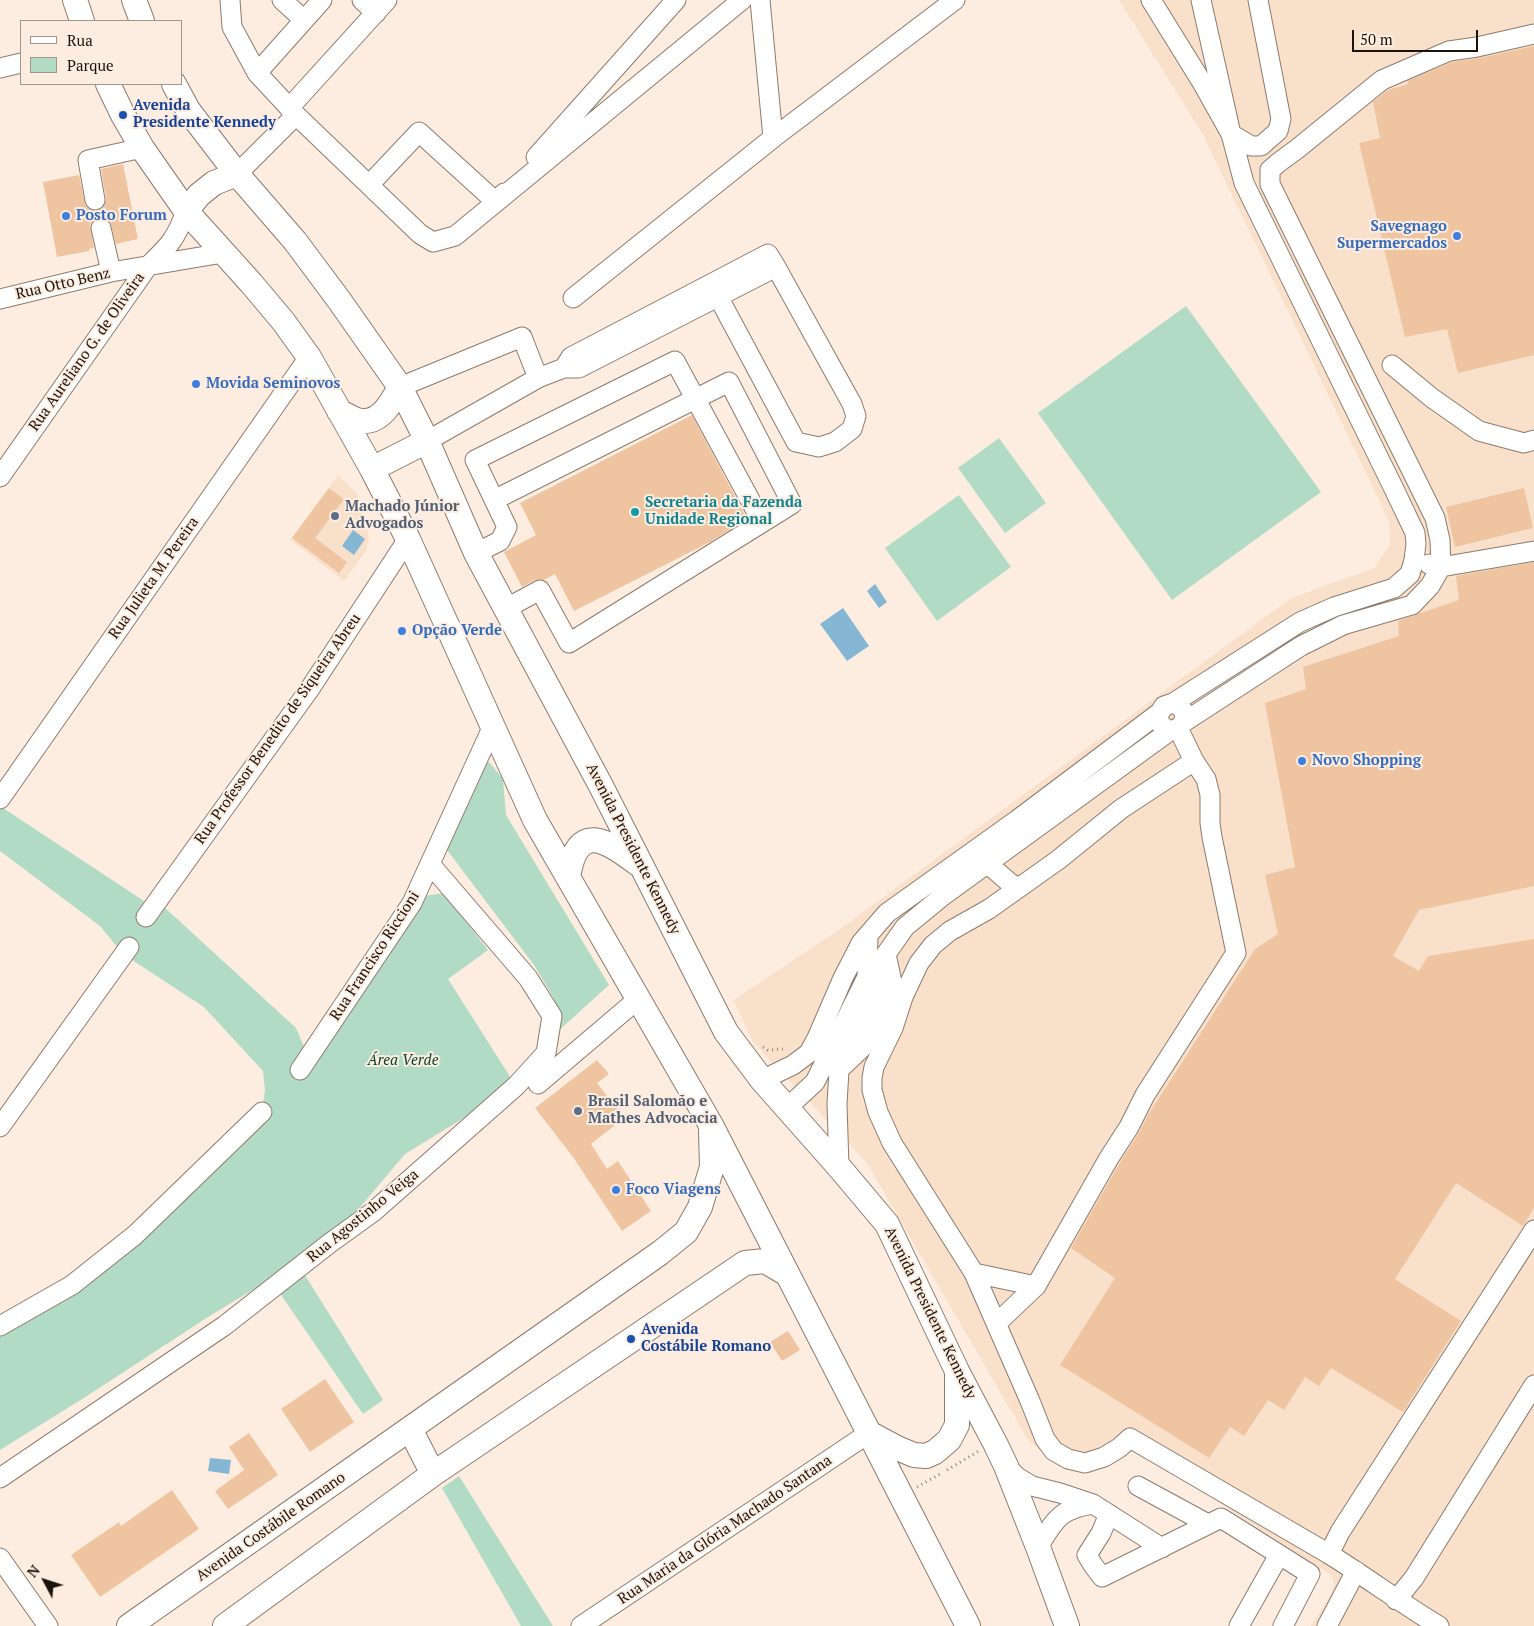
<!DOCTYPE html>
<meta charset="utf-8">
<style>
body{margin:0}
#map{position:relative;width:1534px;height:1626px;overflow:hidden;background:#fdede0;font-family:"PT Serif",serif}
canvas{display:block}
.legend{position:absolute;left:20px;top:20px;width:162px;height:65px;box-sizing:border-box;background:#fdede0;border:1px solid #a2968c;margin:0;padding:6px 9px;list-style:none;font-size:15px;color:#19130d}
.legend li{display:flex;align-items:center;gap:10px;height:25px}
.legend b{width:25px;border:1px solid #a2968c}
.north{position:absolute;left:20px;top:1556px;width:50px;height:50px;-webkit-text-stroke:4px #fdede0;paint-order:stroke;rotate:310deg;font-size:14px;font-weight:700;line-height:20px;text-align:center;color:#19130d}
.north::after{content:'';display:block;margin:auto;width:18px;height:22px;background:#19130d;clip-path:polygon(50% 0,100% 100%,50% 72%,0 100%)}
.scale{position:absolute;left:1352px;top:30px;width:126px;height:22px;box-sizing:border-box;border:2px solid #19130d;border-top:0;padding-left:6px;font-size:15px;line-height:18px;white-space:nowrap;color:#19130d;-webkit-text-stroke:4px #fdede0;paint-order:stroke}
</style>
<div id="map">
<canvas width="1534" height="1626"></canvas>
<ul class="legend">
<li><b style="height:6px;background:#fff"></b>Rua</li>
<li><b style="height:14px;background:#b1dbc4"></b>Parque</li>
</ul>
<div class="north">N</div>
<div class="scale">50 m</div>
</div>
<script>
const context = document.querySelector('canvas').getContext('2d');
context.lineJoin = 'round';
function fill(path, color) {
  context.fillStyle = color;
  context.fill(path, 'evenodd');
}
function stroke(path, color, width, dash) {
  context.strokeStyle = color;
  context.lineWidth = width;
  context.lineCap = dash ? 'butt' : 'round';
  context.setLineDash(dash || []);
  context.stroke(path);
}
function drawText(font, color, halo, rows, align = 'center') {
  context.font = font + ' "PT Serif",serif';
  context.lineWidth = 4;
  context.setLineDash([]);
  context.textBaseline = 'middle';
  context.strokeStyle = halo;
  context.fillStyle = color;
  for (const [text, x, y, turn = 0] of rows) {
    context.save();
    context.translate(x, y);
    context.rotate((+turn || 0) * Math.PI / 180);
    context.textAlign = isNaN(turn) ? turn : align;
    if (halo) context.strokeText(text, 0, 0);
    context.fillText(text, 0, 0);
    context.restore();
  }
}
const built = new Path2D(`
 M1119 0H1534V1626H1311L1329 1597 1334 1584 1332 1576 1141 1452 1131 1451 1109 1464 1086 1471 1059 1466 1028 1440 867 1163 753 1042 733 1000 847 924 1291 598 1374 568 1390 545 1389 521 1202 133Z
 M338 475 357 494 369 537 366 551 344 581 290 540Z`);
const green = new Path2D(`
 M1186 306 1321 492 1172 600 1038 413Z
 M999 438 1046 503 1005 533 958 468Z
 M959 495 1011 567 937 621 885 548Z
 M489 762 503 779 506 815 609 985 556 1033 558 1018 553 997 534 965 441 842 474 766Z
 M0 806 153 907 163 906 296 1028 310 1061 417 897 444 893 488 950 448 979 516 1086 405 1154 330 1243 208 1317 87 1396 0 1450V1325L57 1293 262 1112 265 1090 263 1071 204 1007 123 954 100 926 0 851Z
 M303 1272 383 1400 363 1414 279 1292Z
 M459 1476 553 1626H521L442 1488Z`);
const water = new Path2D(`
 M353 530 365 539 354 555 342 546Z
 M875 584 887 602 879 608 867 591Z
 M843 608 869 646 847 661 820 624Z
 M210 1458 231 1460 229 1474 208 1471Z`);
const building = new Path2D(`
 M1534 46V355L1458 373 1447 329 1405 337 1359 143 1380 138 1373 102 1388 90 1408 84 1407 81 1452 62 1479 58Z
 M123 164 138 239 116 244 110 221 105 217H98L93 220 90 225 94 248 89 249V251L57 257 43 182 79 175 86 207 92 211H97L102 209 105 204 106 199 101 169Z
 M692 415 747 519 710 542 574 611 555 574 544 580H535L522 587 504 552 536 535 520 503Z
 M329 488 344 499 315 538 347 562 339 573 292 538Z
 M1524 488 1533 528 1455 547 1446 507Z
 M1534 562V886L1419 910 1393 956 1419 971 1428 956 1534 939V1208L1523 1226 1456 1183 1395 1279 1461 1321 1403 1412 1331 1368 1319 1386 1305 1377 1284 1410 1268 1400 1244 1436 1230 1427 1209 1458 1060 1365 1115 1278 1071 1248 1119 1164 1139 1133 1148 1115 1255 949 1278 934 1265 875 1295 867 1265 703 1306 689 1303 667 1399 636 1398 621 1459 600 1456 576Z
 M597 1060 609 1074 597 1083 621 1114 619 1122 591 1144 607 1169 618 1161 651 1211 622 1231 573 1157 535 1108Z
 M788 1331 800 1350 782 1361 770 1342Z
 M325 1379 354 1422 310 1452 281 1409Z
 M249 1433 278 1475 228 1509 215 1491 244 1470 229 1447Z
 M172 1490 199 1529 100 1597 71 1555 119 1522 121 1526Z`);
const minorTunnel = new Path2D(`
 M95 200 101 228`);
const path = new Path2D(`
 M763 1047 768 1050 783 1049
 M947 1470 979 1451
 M917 1487 942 1473`);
const minor = new Path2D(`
 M230 0 232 27 257 73 296 115 420 234 433 242 455 236 742 0
 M282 0 304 20
 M362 0 376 13
 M1151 0 1203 84 1231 134 1244 183 1394 489 1415 533 1416 544 1414 560 1410 574 1394 588 1334 607 1300 622 1173 703 1164 706C1160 712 1156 717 1161 724 1173 742 1200 714 1173 703
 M1201 0 1231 134 1251 146H1261L1278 131 1281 119 1258 0
 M0 68 21 63
 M257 73 322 0
 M289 108 387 0
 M773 138 955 0
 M536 157 676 0
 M237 174 296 115
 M369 185 419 132 496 202 504 193
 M95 200 88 160 142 148
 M101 228 111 272
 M713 287 796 442 819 447 835 442 852 429 856 416 852 404 776 267
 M573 298 773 138 760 0
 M0 299 111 272 223 253
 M1392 365 1432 398 1479 431 1524 443 1534 440
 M538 378 564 368H579L776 267 768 254 571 357 564 368
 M400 387 522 337 538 378 427 441
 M0 477 148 266C169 246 176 239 186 211
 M494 500 729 382 792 504 569 643 540 590 505 609
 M476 553 500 541 507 527 475 460 675 361 762 522
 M1429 564 1441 567 1534 551
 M1184 722 1301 646 1343 625 1412 605 1430 586 1441 567 1440 540 1435 518 1270 184V170L1278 163 1297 149 1382 80 1449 51 1477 47 1534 34
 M1194 761 1121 809 1058 860 989 909 950 931 933 945 919 963 903 997 893 1028 874 1067 872 1078V1090L878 1112 892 1143 974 1273 1030 1401 1045 1439 1054 1451 1068 1459 1085 1463 1104 1457 1119 1448 1130 1438 1329 1554C1366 1577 1401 1603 1439 1626
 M0 799 309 357
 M988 864 1010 883 1019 888
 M146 917 309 690 408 539
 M843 1066 865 1045 889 991 892 982 886 954
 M300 1070 412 903 492 728
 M762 1080 793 1065 809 1053 817 1038 843 978 861 943 887 913 1017 820 1159 713
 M538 1084 638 999
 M787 1108 815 1082 867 977 868 935
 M0 1127 129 947
 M839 1167 837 1104 839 1070 860 1013 886 954 905 927 944 895 1171 730
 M974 1273 1036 1286
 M997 1323 1036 1286 1109 1158 1129 1127 1145 1095 1236 953 1212 837 1210 823V795L1206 779 1194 761 1178 728
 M0 1326 72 1285 135 1235 262 1112
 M1006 1466 1017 1477 1032 1486 1060 1493 1093 1504 1162 1548
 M0 1478 224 1326 330 1243 373 1212 516 1086 546 1053 552 1016 528 978 430 864
 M1138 1486 1208 1524
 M1109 1514 1101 1533 1087 1555 1093 1565 1102 1577 1221 1518 1310 1574 1283 1626
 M1038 1547C1055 1520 1059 1509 1093 1504
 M1329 1554 1340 1532 1534 1230
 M0 1558 48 1626
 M1396 1600 1414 1578 1534 1385
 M581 1626 869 1433
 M1239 1626 1279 1555
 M1327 1626 1356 1571`);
const major = new Path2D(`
 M75 0 82 21
 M134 0 142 21
 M108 84 123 115 142 148 186 211 251 283 283 321 309 357 372 469 408 539 535 820 711 1125 968 1626
 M174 84 188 110 237 174 295 241 339 300 400 387 427 441 476 553 601 786 726 1032 762 1080 839 1167 887 1224 957 1371 996 1445 1006 1466 1038 1547 1067 1626
 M186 211 199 195 214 183 237 174
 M339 411C346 415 354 420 361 421 381 423 392 402 400 387
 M372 469 427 441
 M568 877C578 818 608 842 641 866
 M410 1429 433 1474
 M869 1433 897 1448 914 1455 926 1456 935 1452 949 1440 957 1425V1374
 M129 1626 660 1253 686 1232 700 1207 712 1167 711 1132
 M225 1626 433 1474 745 1263 765 1261 787 1274`);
const markers = [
 [123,115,5,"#1a4fb4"],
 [66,216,5,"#3f7fe0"],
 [1457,236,5,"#3f7fe0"],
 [196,384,5,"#3f7fe0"],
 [635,512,5,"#0f9aa8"],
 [335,516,5,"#5c6f8a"],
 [402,631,5,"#3f7fe0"],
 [1302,761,5,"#3f7fe0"],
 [578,1111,5,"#5c6f8a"],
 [616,1190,5,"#3f7fe0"],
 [631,1339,5,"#1a4fb4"]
];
const transitNames = [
 ["Avenida",133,106],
 ["Presidente Kennedy",133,123],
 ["Avenida",641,1330],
 ["Costábile Romano",641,1347]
];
const shopNames = [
 ["Posto Forum",76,216],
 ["Savegnago",1447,227,"right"],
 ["Supermercados",1447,244,"right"],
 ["Movida Seminovos",206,384],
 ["Opção Verde",412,631],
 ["Novo Shopping",1312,761],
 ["Foco Viagens",626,1190]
];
const streetNames = [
 ["Rua Otto Benz",63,284,-13],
 ["Rua Aureliano G. de Oliveira",87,352,-55],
 ["Rua Julieta M. Pereira",154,578,-55],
 ["Rua Professor Benedito de Siqueira Abreu",278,729,-55],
 ["Avenida Presidente Kennedy",633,849,63],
 ["Rua Francisco Riccioni",375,956,-57],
 ["Rua Agostinho Veiga",363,1216,-39],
 ["Avenida Presidente Kennedy",930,1313,64],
 ["Avenida Costábile Romano",271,1527,-35],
 ["Rua Maria da Glória Machado Santana",725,1530,-34]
];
const cultureNames = [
 ["Secretaria da Fazenda",645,503],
 ["Unidade Regional",645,520]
];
const serviceNames = [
 ["Machado Júnior",345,507],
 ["Advogados",345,524],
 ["Brasil Salomão e",588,1102],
 ["Mathes Advocacia",588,1119]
];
const parkNames = [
 ["Área Verde",403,1061]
];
fill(built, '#f9e0cb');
fill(green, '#b1dbc4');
fill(water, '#85b7d4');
fill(building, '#efc5a1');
stroke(minorTunnel, '#dbccc0', 19, [19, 9]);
stroke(minor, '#8c7b6c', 21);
stroke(major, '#8c7b6c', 26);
stroke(path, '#8e8379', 3, [1, 4]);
stroke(minor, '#fff', 19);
stroke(major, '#fff', 24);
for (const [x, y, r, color] of markers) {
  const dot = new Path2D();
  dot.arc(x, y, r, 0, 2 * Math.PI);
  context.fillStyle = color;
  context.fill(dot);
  stroke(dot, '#fdede0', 2);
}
drawText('bold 15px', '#164399', '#fdede0', transitNames, 'left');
drawText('bold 15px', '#366cbe', '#fdede0', shopNames, 'left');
drawText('15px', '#19130d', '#fdede0', streetNames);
drawText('bold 15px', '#0d838f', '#fdede0', cultureNames, 'left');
drawText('bold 15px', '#4e5e75', '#fdede0', serviceNames, 'left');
drawText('italic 15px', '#00462c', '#fdede0', parkNames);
</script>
